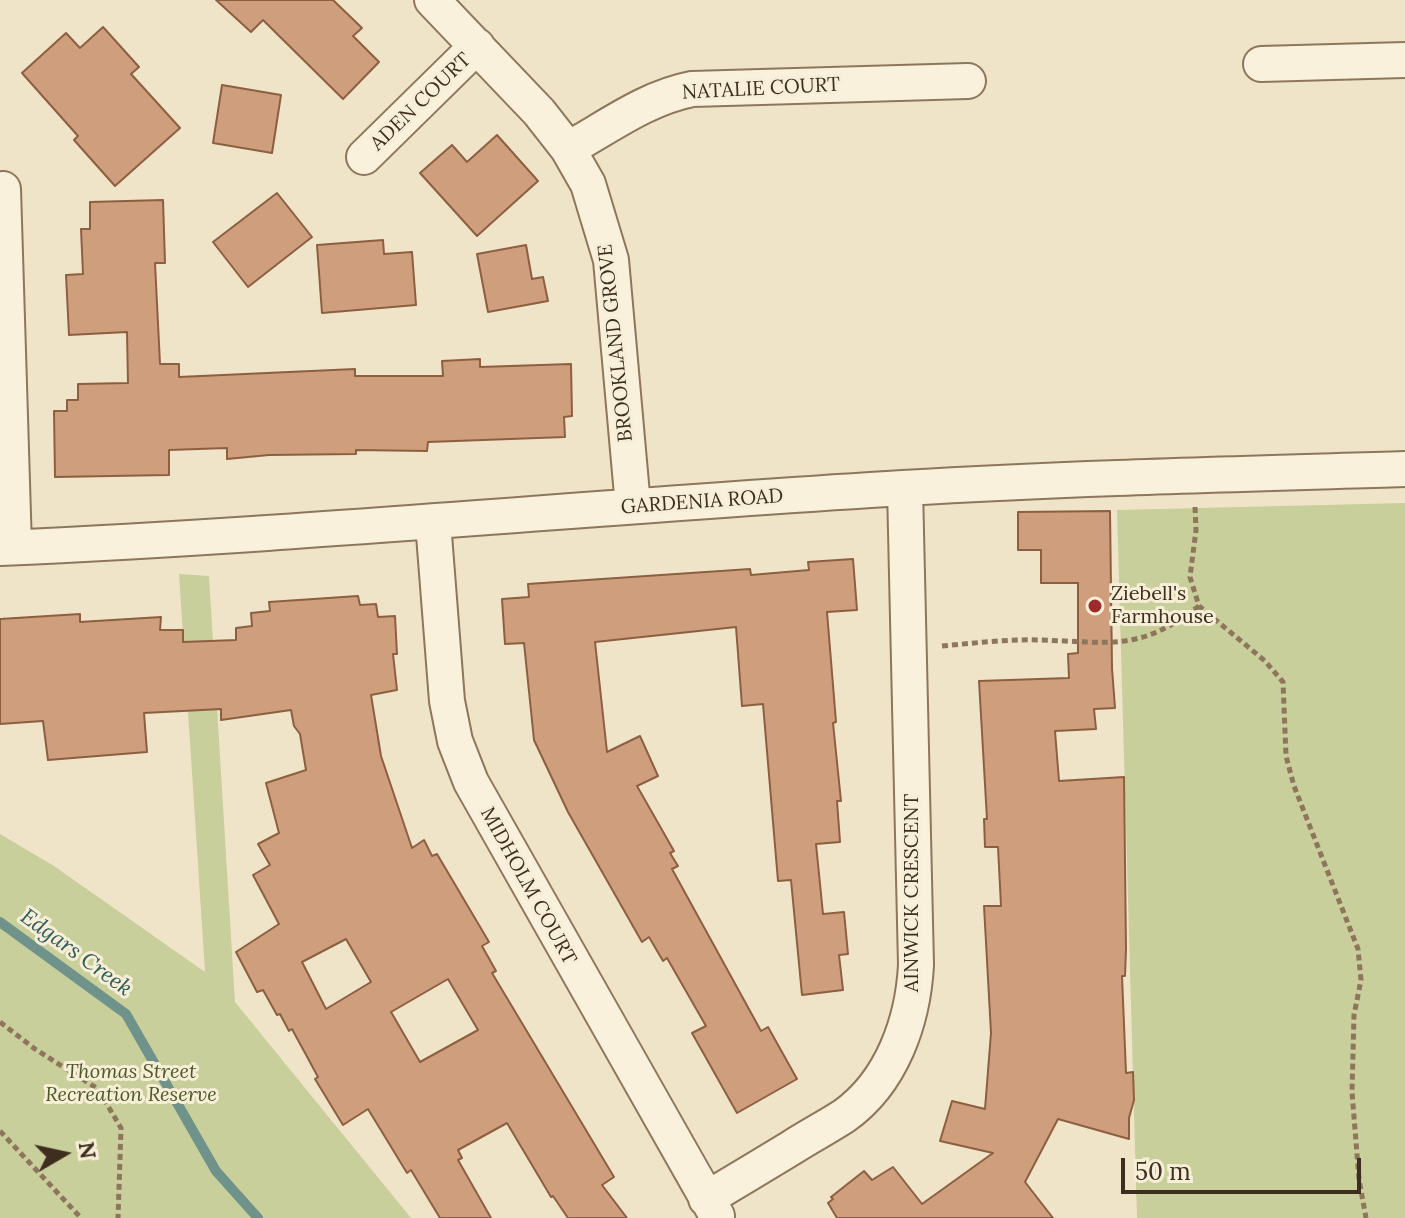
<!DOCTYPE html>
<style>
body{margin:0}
#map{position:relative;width:1405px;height:1218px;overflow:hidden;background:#f0e4c8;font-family:Lora,serif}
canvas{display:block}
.north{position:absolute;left:24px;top:1114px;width:80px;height:80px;-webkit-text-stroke:6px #f7eed8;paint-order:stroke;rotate:81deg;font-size:22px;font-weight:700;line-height:32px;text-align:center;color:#3d2e20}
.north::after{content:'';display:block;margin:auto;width:28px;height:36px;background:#3d2e20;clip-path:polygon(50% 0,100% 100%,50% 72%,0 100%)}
.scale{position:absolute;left:1121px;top:1158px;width:240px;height:36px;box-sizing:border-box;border:4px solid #3d2e20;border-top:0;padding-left:10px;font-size:24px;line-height:28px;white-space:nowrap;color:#3d2e20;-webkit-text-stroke:6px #f7eed8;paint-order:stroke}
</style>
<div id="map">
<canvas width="1405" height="1218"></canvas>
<div class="north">N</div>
<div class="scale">50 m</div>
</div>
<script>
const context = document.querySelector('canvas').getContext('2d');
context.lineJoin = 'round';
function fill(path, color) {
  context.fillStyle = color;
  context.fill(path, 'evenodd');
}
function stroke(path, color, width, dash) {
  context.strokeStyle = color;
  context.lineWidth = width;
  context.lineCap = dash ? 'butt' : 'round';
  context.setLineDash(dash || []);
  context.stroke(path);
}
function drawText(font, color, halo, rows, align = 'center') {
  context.font = font + ' Lora,serif';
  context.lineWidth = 6;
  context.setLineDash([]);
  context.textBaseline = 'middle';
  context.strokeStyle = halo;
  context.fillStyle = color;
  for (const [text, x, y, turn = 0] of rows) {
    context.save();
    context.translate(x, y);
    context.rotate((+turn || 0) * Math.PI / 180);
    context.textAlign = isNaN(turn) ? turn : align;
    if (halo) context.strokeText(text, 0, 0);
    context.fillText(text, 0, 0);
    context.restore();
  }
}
const green = new Path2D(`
 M1405 503V1218H1137L1117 510Z
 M179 574 209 576 235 1002 411 1218H0V834L54 866 205 972Z`);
const stream = new Path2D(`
 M0 922 126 1014 216 1171 258 1218`);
const building = new Path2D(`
 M216 0H333L362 28 353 36 379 62 343 99 263 20 251 32Z
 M103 27 139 67 131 74 180 128 115 186 74 140 78 136 22 73 66 33 80 48Z
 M222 85 281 95 272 153 213 143Z
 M497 135 538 181 477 236 420 173 452 145 467 162Z
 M277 193 312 237 248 287 213 242Z
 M163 200 165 263H155L160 364H179V377L355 369V376H443L442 361 480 359V367L571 364 572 416 564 417 565 437 428 442 427 451 356 450V454L269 455 227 459V448L169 450V475L55 477 54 411H67V400H78V384L128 383 127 332 69 335 66 275 83 274 81 229H90V202Z
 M383 240 384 254 412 252 416 305 322 313 317 245Z
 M526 245 532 279 543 277 548 301 488 312 477 254Z
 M1110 511 1112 668 1115 708 1094 709 1096 729 1055 731 1059 781 1124 777 1126 949 1125 976H1122L1126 1073 1133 1072 1134 1100 1129 1118V1139L1058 1119 1025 1182 1053 1218H837L828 1203 833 1199 831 1197 864 1171 872 1180 893 1167 922 1204 993 1153 940 1141 952 1101 985 1109 991 1033 984 906H1001L998 847H985L984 819H987L979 681 1069 678 1068 654 1078 653V583H1041V550H1018V512Z
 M853 559 857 610 827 612 836 722 833 723 841 801H837L840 842 816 844 823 914 844 912 848 954 839 955 843 990 802 995 791 880 778 881 763 704 742 706 736 627 595 642 607 752 640 736 658 776 637 786 674 851 670 853 678 866 672 869 761 1031 768 1027 797 1079 737 1113 692 1033 706 1026 667 958 663 961 649 937 642 942 568 812 534 740 524 643 505 644 502 599 529 597 528 584 750 569 751 575 809 570 808 562Z
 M358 596 360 605 376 604 378 617 395 616 397 654H393L397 690 371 695 381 756 412 848 424 840 432 856 437 854 489 942 482 946 496 971 492 973 614 1177 602 1185 627 1218H568L553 1196 551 1197 507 1123 458 1150 462 1158 458 1160 491 1218H440L411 1170 407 1173 368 1109 343 1125 315 1079 318 1077 292 1029 289 1031 280 1014 277 1015 263 990 257 992 236 952 279 924 253 875 270 865 258 844 279 833 266 783 306 770 300 734 294 726 291 710 221 720V709L144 713 147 752 48 760 43 721 0 724V619L80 614V622L161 617 160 630H183V642L236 640V628L252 626 251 613 270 611 269 602ZM346 939 371 982 326 1009 302 962ZM448 979 478 1030 420 1062 391 1012Z`);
const path = new Path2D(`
 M1195 507 1196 530 1190 577 1199 606 1265 661 1283 682 1286 756 1294 786 1358 949 1361 980 1354 1015 1352 1092 1359 1179 1366 1218
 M942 646C975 643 1008 639 1041 640 1110 642 1140 652 1199 606
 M0 1022 35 1049 98 1089 121 1128 118 1218
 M0 1131 81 1218`);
const minor = new Path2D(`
 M432 0 539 112 568 149 588 184 611 260 633 506
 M1261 64 1405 60
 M568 149C608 127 646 98 692 89L968 81
 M364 157 477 46
 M3 189 14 547
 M433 522 447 701 455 741 471 782 717 1216
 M0 548C301 535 602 506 903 488 1070 478 1238 474 1405 469
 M706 1199C735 1182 763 1165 791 1148 808 1137 827 1127 844 1116 892 1082 913 1021 916 965L905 488`);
const markers = [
 [1095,606,8,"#9e2a2b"]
];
const streetNames = [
 ["NATALIE COURT",761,89,-3],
 ["ADEN COURT",421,102,-44],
 ["BROOKLAND GROVE",616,343,-96],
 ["GARDENIA ROAD",702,502,-4],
 ["MIDHOLM COURT",528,886,61],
 ["AINWICK CRESCENT",912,893,-90]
];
const poiNames = [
 ["Ziebell's",1111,594],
 ["Farmhouse",1111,617]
];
const parkNames = [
 ["Thomas Street",131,1072],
 ["Recreation Reserve",131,1095]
];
const waterNames = [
 ["Edgars Creek",76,953,36]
];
fill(green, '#c9cf9b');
stroke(stream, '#6f938a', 10);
fill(building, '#cf9f7d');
stroke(building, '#8d5f41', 2);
stroke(minor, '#8d765c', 38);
stroke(path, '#8d765c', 5, [6, 4]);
stroke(minor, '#faf1dc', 34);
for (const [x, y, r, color] of markers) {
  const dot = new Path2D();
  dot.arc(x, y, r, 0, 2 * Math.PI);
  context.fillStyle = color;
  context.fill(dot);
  stroke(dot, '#f7eed8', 3);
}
drawText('20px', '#3d2e20', '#f7eed8', streetNames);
drawText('20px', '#3d2e20', '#f7eed8', poiNames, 'left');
drawText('italic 20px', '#4d5a26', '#f7eed8', parkNames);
drawText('italic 22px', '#2f5d5a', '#f7eed8', waterNames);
</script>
